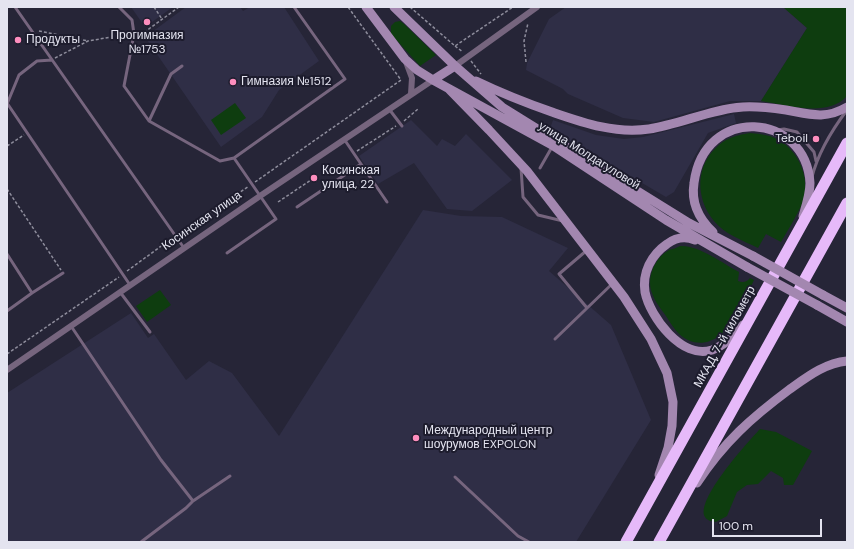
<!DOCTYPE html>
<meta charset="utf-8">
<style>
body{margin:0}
#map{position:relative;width:854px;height:549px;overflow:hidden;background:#262537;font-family:"DM Sans",sans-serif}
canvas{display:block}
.frame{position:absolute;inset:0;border:8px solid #e4e4f0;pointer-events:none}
.scale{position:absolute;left:712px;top:519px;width:110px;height:18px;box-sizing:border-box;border:2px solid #e4e4f0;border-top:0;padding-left:5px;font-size:12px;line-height:14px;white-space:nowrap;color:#e4e4f0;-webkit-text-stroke:3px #1d1c2d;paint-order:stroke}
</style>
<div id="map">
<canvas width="854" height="549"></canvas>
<div class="frame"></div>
<div class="scale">100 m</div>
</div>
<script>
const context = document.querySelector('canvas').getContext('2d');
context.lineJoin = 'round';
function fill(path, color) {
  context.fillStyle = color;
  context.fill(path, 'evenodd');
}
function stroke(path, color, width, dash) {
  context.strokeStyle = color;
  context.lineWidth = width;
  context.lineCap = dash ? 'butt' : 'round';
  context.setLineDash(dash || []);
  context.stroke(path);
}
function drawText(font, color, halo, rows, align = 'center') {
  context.font = font + ' "DM Sans",sans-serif';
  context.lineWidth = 4;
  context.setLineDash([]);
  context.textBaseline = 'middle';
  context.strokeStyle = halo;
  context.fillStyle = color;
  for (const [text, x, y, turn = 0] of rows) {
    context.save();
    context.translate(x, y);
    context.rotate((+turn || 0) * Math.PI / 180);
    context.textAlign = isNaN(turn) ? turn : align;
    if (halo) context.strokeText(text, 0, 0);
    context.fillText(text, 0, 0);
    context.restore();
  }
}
const built = new Path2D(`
 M131 7H173L145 27Z
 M186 7H240L243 11 250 7H284L319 61 279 90 262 117 221 147 145 37Z
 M566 7H783L807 28 761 101H730L654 122 623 118 568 94 563 89 526 70 527 63 549 19Z
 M734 114 736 123 708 133 674 192 666 197 550 129 553 120 596 135 624 139 643 137Z
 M411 120 437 146 442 139 455 146 466 134 512 180 472 211 447 209 414 163 378 184 359 156Z
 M423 210 461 216 502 217 568 248 549 271 611 325 651 420 576 542H7V393L131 313 148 338 154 334 186 380 209 361 232 373 279 436Z`);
const green = new Path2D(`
 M783 7H847V96C828 118 786 105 761 101L807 28Z
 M400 21 404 24 436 55 420 66 391 34V26L395 22Z
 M235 103 246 118 221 135 211 120Z
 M750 133C761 134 772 135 782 142 801 155 811 182 802 204 796 217 788 230 781 242L766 234 758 248C744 241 724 234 714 221 695 198 695 165 719 145 728 137 739 135 750 133Z
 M680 246C699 245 722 263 739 272L738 281C743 283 747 282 750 278L754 280C746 296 734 324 720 335 707 346 691 345 679 334 674 329 670 322 666 316 661 309 655 302 652 293 646 277 655 258 669 250 672 249 677 248 680 246Z
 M160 290 171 305 147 322 136 306Z
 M760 429 776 432 812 451 793 485H784L783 478 771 471 758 484 747 485 737 492 727 516 716 522C712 521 707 521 705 517 695 500 748 442 760 429Z`);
const path = new Path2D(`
 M154 7 162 19
 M410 7 455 46 513 7
 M39 31 88 41
 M139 32 146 31 179 7
 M455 46 463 52
 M55 58 88 41 129 34
 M471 61 481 74
 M526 62 524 41 528 23
 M404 121 418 109
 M7 146 24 135
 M357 151 396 126
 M255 182 401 80 348 7
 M7 189 61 270
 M278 202 314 178
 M179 234 249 186
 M127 271 171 239
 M7 354 119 277`);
const lane = new Path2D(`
 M15 7 184 248
 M119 7 132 20 134 34 124 86 149 121 220 161 234 158
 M7 103 130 285
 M7 104 19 75 37 61 52 60
 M389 109 402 126
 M149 121 171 74 182 66
 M777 130 784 129 797 132 814 152 816 161
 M361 164 387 202
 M521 168 523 197 538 215 563 221
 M540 168 552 147
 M812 177C818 153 832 130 847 110
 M297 207 361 164 344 139
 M586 251 559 274 587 308
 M227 253 276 219 234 158 345 79 294 7
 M7 254 32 293 7 311
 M120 292 150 332
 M32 293 63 273
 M71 326 161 460 193 501 186 508 141 542
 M555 339 612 284
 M455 477 518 536 529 542
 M193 501 230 476`);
const street = new Path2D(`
 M406 62 412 78 411 94
 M455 66 537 7
 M7 370 260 196 433 80`);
const secondary = new Path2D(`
 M366 7 405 59 417 70 433 80 552 145 666 220 747 267
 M394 7 455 66 502 107 689 223 753 256
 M433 80 455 66
 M476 81C501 93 526 103 552 112 584 123 615 134 649 129 681 124 711 109 743 107 758 106 772 108 786 110 809 114 825 120 847 107
 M449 89 489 130 527 171 624 297 651 339 667 373 673 402 672 426 668 448 659 475
 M713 232C699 219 691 202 694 183 704 104 806 112 810 183 810 194 806 206 803 216
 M695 240C685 236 675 238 667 244 651 255 642 273 645 292 650 317 682 360 712 350 723 346 736 335 743 325
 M823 295 847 308
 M817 305 847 322
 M697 483C724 442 751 418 790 389 807 377 825 363 847 361`);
const highway = new Path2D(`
 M626 542 847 143
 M659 542 847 203`);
const secondaryBridge = new Path2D(`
 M753 256 823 295
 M747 267 817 305`);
const markers = [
 [147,22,4,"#fd8ebe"],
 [18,40,4,"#fd8ebe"],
 [233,82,4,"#fd8ebe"],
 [816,139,4,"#fd8ebe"],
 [314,178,4,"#fd8ebe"],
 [416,438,4,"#fd8ebe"]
];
const poiNames = [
 ["Прогимназия",147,36,"center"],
 ["№1753",147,50,"center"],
 ["Продукты",26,40],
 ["Гимназия №1512",241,82],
 ["Teboil",808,139,"right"],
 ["Косинская",322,171],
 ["улица, 22",322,185],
 ["Международный центр",424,431],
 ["шоурумов EXPOLON",424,445]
];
const streetNames = [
 ["улица Молдагуловой",589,156,32],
 ["Косинская улица",202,221,-35],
 ["МКАД, 7-й километр",725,337,-61]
];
fill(built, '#2f2e46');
fill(green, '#0e3d0f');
stroke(path, '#8e8d9c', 1.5, [3, 2]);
stroke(lane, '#76657e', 3);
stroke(street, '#76657e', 6);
stroke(secondary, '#a387b0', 9);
stroke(highway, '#e6b9f9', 11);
stroke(secondaryBridge, '#a387b0', 9);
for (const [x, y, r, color] of markers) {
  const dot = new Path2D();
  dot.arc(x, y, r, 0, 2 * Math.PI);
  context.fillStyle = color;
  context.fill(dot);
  stroke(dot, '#1d1c2d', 1.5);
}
drawText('12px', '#e4e4f0', '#1d1c2d', poiNames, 'left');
drawText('12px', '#e4e4f0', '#1d1c2d', streetNames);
</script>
